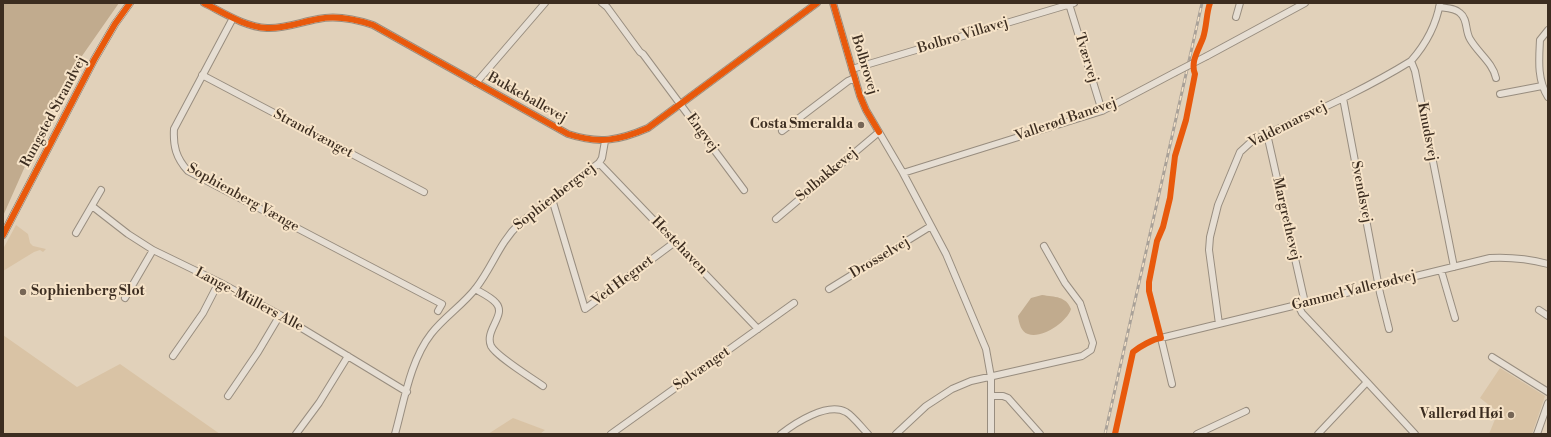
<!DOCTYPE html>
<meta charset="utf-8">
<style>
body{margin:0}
#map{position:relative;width:1551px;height:437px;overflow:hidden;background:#e1d1ba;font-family:"Libre Bodoni",serif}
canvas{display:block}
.frame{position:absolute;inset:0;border:4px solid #3c2d20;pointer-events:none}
</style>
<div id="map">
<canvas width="1551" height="437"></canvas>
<div class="frame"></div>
</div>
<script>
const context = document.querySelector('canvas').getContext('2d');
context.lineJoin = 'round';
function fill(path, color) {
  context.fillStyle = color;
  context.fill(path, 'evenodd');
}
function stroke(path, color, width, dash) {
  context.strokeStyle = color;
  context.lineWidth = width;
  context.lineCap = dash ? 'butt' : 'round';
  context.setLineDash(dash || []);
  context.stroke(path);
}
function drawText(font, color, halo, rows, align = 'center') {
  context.font = font + ' "Libre Bodoni",serif';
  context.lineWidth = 4;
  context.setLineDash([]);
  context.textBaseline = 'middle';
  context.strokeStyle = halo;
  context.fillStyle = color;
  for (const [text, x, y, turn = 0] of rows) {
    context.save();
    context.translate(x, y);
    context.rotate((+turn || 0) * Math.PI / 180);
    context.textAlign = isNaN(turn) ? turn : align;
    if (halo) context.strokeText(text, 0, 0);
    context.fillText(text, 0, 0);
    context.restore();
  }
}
const green = new Path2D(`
 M16 225 28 234 30 243 33 246 46 249 43 252 40 250 34 252 3 271V249Z
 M3 335 77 387 120 364 220 434H3Z
 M1500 368 1545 396 1532 434H1489L1498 412 1480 398Z
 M513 418 545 430 540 434H488Z`);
const water = new Path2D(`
 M3 3H119L68 76 53 103 3 216Z
 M1042 295C1055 297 1066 296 1071 309 1067 322 1042 339 1028 334 1021 332 1019 323 1018 316L1031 298Z`);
const minor = new Path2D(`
 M204 3C224 13 245 27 267 28 284 29 301 22 318 19 337 15 355 19 373 25L568 134C599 144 618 141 648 128L817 3
 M602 3 607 7 640 52 643 54 744 190
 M833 3 860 96 866 110 903 173 946 254 986 349 991 377V434
 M1440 3C1436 26 1426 44 1411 61L1415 71 1454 267
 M1069 4 1102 111
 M1439 7C1446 8 1455 8 1460 13 1468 19 1465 31 1470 39 1478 53 1493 63 1496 78
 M1236 17 1240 3
 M233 18 174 129C173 146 176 158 188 171L442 304 438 311
 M1548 30 1540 40C1539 59 1537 80 1548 97
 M1207 56 1305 3
 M852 69 1074 3
 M202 75 424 192
 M476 83 545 3
 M1500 94 1542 86
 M1343 98 1380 293 1389 329
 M782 131 848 81 855 78
 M1267 134 1305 303
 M599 163 758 329
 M903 173 1102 111 1174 73
 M552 199 585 309 675 242
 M92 206 128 234 153 250 219 282 280 315 407 392
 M776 219 879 132
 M76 233 101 190
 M1441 270 1455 318
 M475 289C482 293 491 297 496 303 507 315 484 330 491 346 497 357 532 378 543 386
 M829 289 931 226
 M125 298 153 250
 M1298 305 1302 313 1367 382 1318 434
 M1539 310 1548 316
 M1219 324 1209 250 1210 237 1218 205 1240 152 1252 141C1305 116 1361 92 1411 61
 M173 356 203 313 219 282
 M1492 357 1548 392
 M1367 382 1415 434
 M1172 384 1161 338 1490 258C1510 257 1529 259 1548 264
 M228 396 258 352 280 315
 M992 396H1003L1008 398 1040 434
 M296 434 319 403 348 356
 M395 434C404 402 410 361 431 334 444 317 463 305 476 288 493 266 499 243 520 223L599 163 602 158 605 141
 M611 434 794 303
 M781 434C795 423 827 402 846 412 853 416 862 428 868 434
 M896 434 926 406 952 389 971 381 1082 356 1091 350 1093 343 1080 303 1065 283 1044 246
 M1197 434 1246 411
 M1537 434 1548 403`);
const major = new Path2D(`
 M3 235 94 60 115 24 130 3`);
const rail = new Path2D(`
 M1105 434 1202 3`);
const minorBridge = new Path2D(`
 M1174 73 1207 56`);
const cycleway = new Path2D(`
 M204 3C224 13 245 27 267 28 284 29 301 22 318 19 337 15 355 19 373 25L568 134C599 144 618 141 648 128L817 3
 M833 3 860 96 866 110 879 132
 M3 235 94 60 115 24 130 3
 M1115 434 1133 352C1139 347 1153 339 1161 338L1149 291V282L1157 241 1163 227 1170 198 1175 156 1186 120 1195 74C1190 62 1199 49 1203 38 1207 26 1206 14 1210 3`);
const markers = [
 [861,125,4,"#766656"],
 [23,292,4,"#766656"],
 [1511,415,4,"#766656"]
];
const streetNames = [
 ["Bolbro Villavej",963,36,-17],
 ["Tværvej",1086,58,73],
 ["Bolbrovej",864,65,73],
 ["Bukkeballevej",527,98,29],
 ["Rungsted Strandvej",54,112,-62],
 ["Vallerød Banevej",1066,120,-19],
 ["Valdemarsvej",1288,125,-27],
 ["Knudsvej",1427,132,79],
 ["Engvej",702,133,53],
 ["Strandvænget",313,134,28],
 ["Solbakkevej",827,175,-40],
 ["Svendsvej",1361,192,79],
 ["Sophienbergvej",555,197,-38],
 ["Sophienberg Vænge",243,198,29],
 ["Margrethevej",1286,219,77],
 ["Hestehaven",679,246,46],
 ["Drosselvej",880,258,-31],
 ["Ved Hegnet",623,281,-37],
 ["Gammel Vallerødvej",1354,291,-14],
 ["Lange-Müllers Alle",249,300,28],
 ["Solvænget",702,369,-35]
];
const poiNames = [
 ["Costa Smeralda",853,125],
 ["Sophienberg Slot",31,292,"left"],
 ["Vallerød Høi",1503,415]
];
fill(green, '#d9c3a5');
fill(water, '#c1ab8e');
stroke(minor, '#988d7f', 8);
stroke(major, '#81776a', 8);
stroke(minor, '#e6ded3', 6);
stroke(major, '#e2d9cb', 7);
stroke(rail, '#a9a198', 3);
stroke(rail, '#f6e3c8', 1.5, [4.5]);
stroke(minorBridge, '#988d7f', 8, []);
stroke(minorBridge, '#e6ded3', 6);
stroke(cycleway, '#e8590c', 6);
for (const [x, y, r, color] of markers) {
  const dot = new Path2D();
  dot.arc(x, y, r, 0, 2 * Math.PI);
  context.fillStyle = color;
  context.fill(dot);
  stroke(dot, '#f6e3c8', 1.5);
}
drawText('14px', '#3c2d20', '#f6e3c8', streetNames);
drawText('bold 14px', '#3c2d20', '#f6e3c8', poiNames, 'right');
</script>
